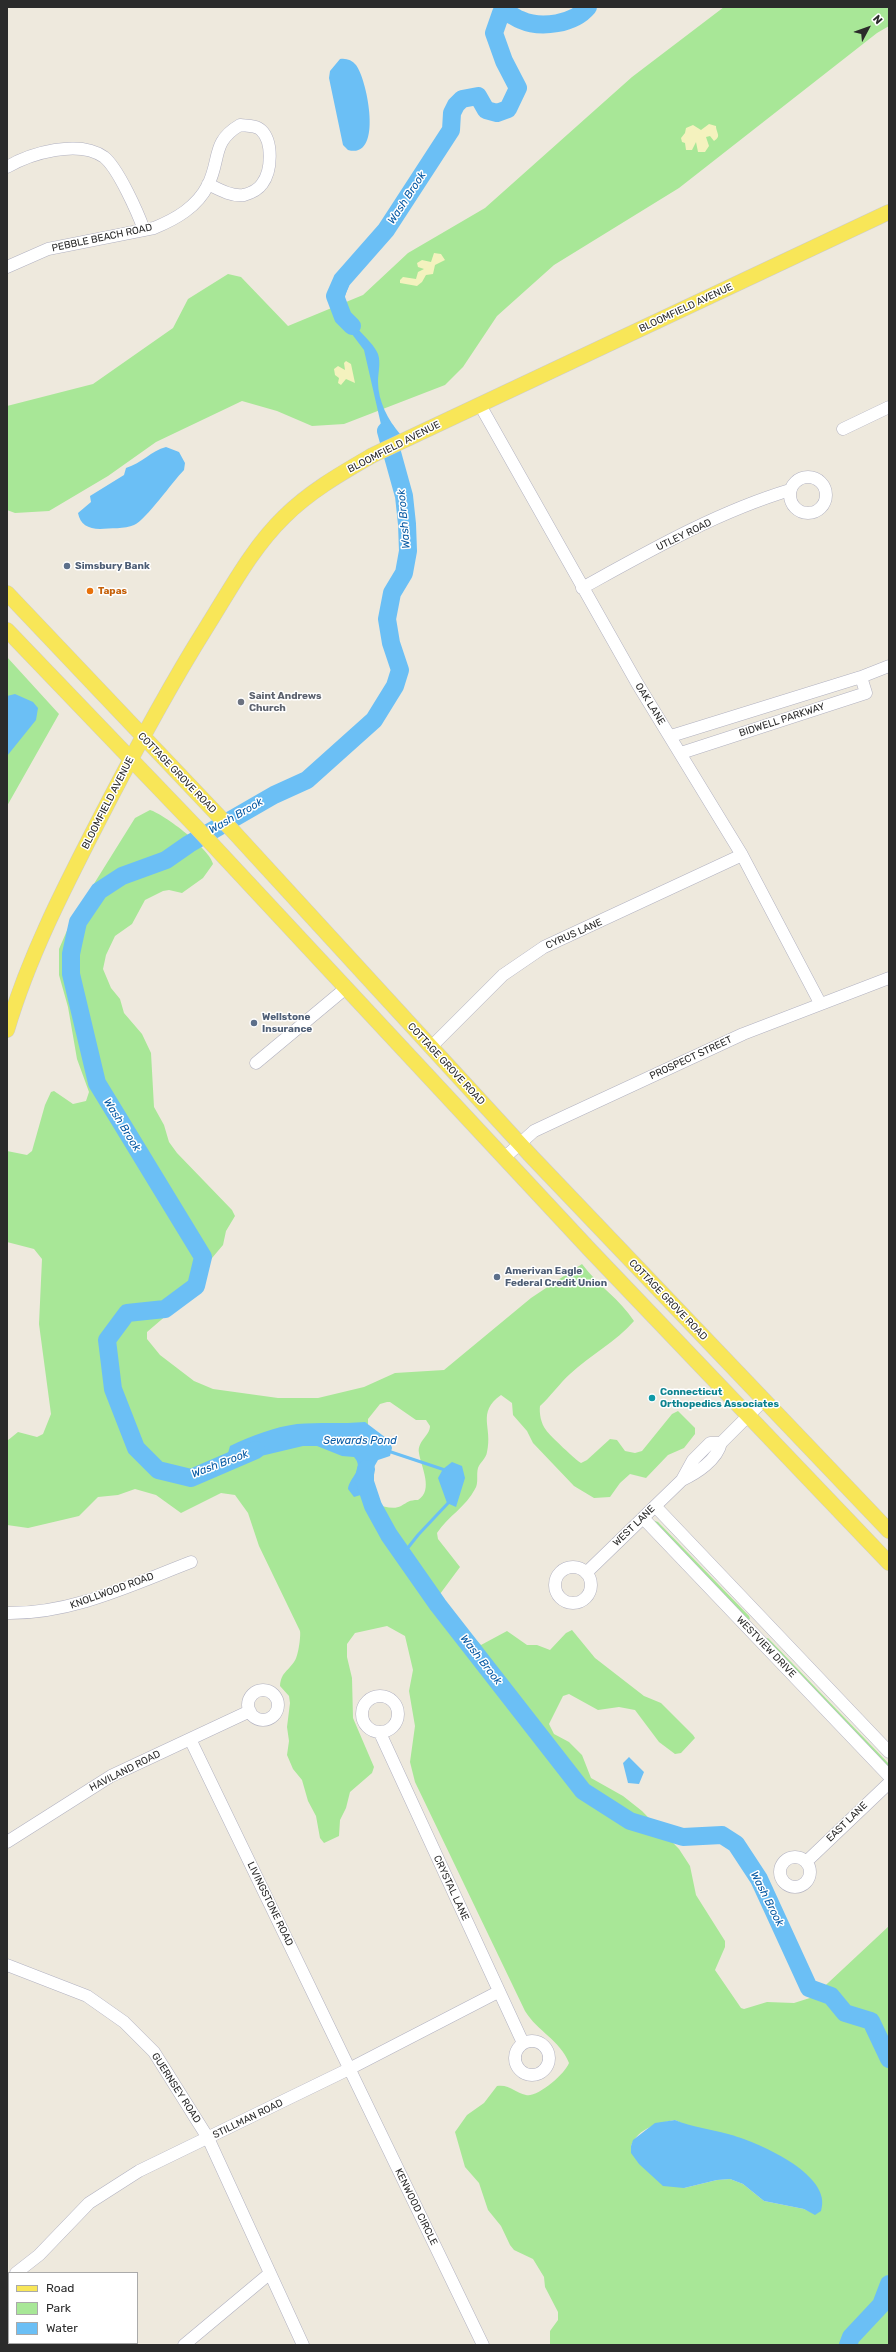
<!DOCTYPE html>
<html>
<head>
<meta charset="utf-8">
<style>
	body { margin:0 }
	#map { position:relative; width:896px; height:2352px; overflow:hidden; background:#eee9dd; font-family:Rubik,sans-serif }
	canvas { display:block }
	.frame { position:absolute; inset:0; border:8px solid #2b2b2b; pointer-events:none }
	.legend { position:absolute; left:8px; top:2272px; width:130px; height:72px; box-sizing:border-box; background:#fff; border:1px solid #aaa; margin:0; padding:5px 7px; list-style:none; font-size:12px; color:#2b2b2b }
	.legend li { display:flex; align-items:center; gap:8px; height:20px }
	.legend b { width:20px; border:1px solid #aaa }
	.north { position:absolute; left:848px; top:8px; width:40px; height:40px; -webkit-text-stroke:3px #fff; paint-order:stroke; rotate:49deg; font-size:11px; font-weight:700; line-height:16px; text-align:center; color:#2b2b2b }
	.north::after { content:''; display:block; margin:auto; width:14px; height:18px; background:#2b2b2b; clip-path:polygon(50% 0,100% 100%,50% 72%,0 100%) }
</style>
</head>
<body>
<div id="map">
<canvas width="896" height="2352"></canvas>
<div class="frame"></div>
<ul class="legend">
<li><b style="height:5px;background:#f8e658"></b>Road</li>
<li><b style="height:11px;background:#a8e797"></b>Park</li>
<li><b style="height:11px;background:#6bbff5"></b>Water</li>
</ul>
<div class="north">N</div>
</div>
<script>
const c = document.querySelector('canvas').getContext('2d');
c.lineJoin = 'round';
function paint(path, color) {
  c.fillStyle = color;
  c.fill(path, 'evenodd');
}
function strokePath(path, color, width, dash) {
  c.strokeStyle = color;
  c.lineWidth = width;
  c.lineCap = dash ? 'butt' : 'round';
  c.setLineDash(dash || []);
  c.stroke(path);
}
function drawText(font, color, halo, rows, align = 'center') {
  c.font = font + ' Rubik,sans-serif';
  c.lineWidth = 3;
  c.setLineDash([]);
  c.textBaseline = 'middle';
  c.strokeStyle = halo;
  c.fillStyle = color;
  for (const [text, x, y, turn = 0] of rows) {
    c.save();
    c.translate(x, y);
    c.rotate((+turn || 0) * Math.PI / 180);
    c.textAlign = isNaN(turn) ? turn : align;
    if (halo) c.strokeText(text, 0, 0);
    c.fillText(text, 0, 0);
    c.restore();
  }
}
const green = new Path2D(`
	M724 7H889V26L877 33 679 188 554 265 497 316 463 367 445 385 344 424 312 426 277 411 242 401 156 442 108 476 49 511 15 513 7 510V406L93 384 173 328 188 299 228 274 241 277 288 326 363 295 408 253 485 208 632 77Z
	M7 657 59 714 7 806Z
	M150 810C164 814 211 850 213 864L203 878 182 893 169 890 163 891 145 900 132 924 115 936 106 955 103 969 111 988 120 999 124 1013 142 1034 151 1053 154 1107 164 1125 169 1142 177 1153 232 1210 235 1216 226 1231 223 1245 196 1277 189 1296 147 1332V1339L160 1355 194 1381 213 1389 278 1398H318L364 1387 395 1373 444 1370 531 1298 582 1264C598 1286 620 1299 634 1321 616 1342 590 1355 570 1374 559 1384 551 1396 540 1406 539 1413 541 1424 546 1430 549 1435 577 1461 581 1463L587 1460 610 1439 617 1440 625 1451 635 1453 642 1451 672 1414 678 1411 695 1428V1434L684 1448 668 1455 646 1478 630 1474 620 1483 610 1497 594 1498 574 1486 533 1443 527 1431 513 1415 512 1403 501 1395C476 1413 493 1427 487 1452 486 1459 480 1462 478 1468 476 1475 479 1483 475 1489 466 1507 448 1516 437 1533L438 1539 460 1567 440 1594 459 1623 481 1645 507 1631 527 1645H537L550 1650 566 1633 572 1630 595 1658 644 1696 661 1703 693 1735 695 1738 681 1753 675 1754 659 1742 635 1710 619 1707 598 1710 569 1694 563 1696 549 1724 554 1734 569 1742 582 1755 591 1778 623 1796 642 1811 679 1849 690 1866 696 1895 725 1941V1947L715 1970 741 2008 744 2009 767 2002 794 2003 813 1997 889 1926V2345H550V2331L558 2320V2312L545 2287 544 2277 533 2259 514 2250 510 2245 501 2226 488 2210 479 2183 465 2167 455 2132 467 2115 484 2103 497 2086C510 2084 515 2093 526 2095 537 2098 565 2074 569 2063 560 2040 538 2032 525 2011L415 1782 410 1762 415 1726 409 1691 413 1670 405 1636 387 1626 355 1633 347 1644V1657L352 1678 353 1718 374 1767 372 1773 350 1792 346 1808 340 1820 339 1836 324 1843 320 1838 316 1816 308 1801 302 1780 293 1769 287 1755 289 1741 287 1727 290 1703 289 1696 280 1686C281 1673 287 1672 294 1662 298 1658 301 1637 300 1631L259 1546 248 1513 235 1495 221 1493 181 1513 156 1495 135 1489 118 1495 98 1497 79 1516 28 1528 7 1525V1441L18 1432 37 1437 43 1434 51 1414 39 1324 42 1259 34 1249 7 1242V1151L27 1155 32 1151 45 1105 51 1092 54 1091 73 1104 86 1101 89 1092 77 1059 68 1007 59 975V949L72 919 135 818ZM387 1402H390L416 1420H426L430 1426C430 1436 417 1441 419 1453 421 1467 434 1490 418 1500 409 1500 408 1502 401 1506 394 1510 383 1506 375 1505L368 1484V1419L380 1404ZM675 2120 688 2126 815 2214 804 2209 764 2201 743 2184 730 2179 717 2180 684 2188 631 2146C638 2128 658 2123 675 2120Z
	M655 1521 658 1522 749 1616 750 1619 747 1621 653 1523Z
	M768 1638 889 1764V1772L765 1639Z`);
const sand = new Path2D(`
	M709 124 716 126C716 133 722 136 714 141L710 136 706 137 709 146 705 152H698L696 142 692 150H686L685 143 682 142 681 138 685 133 686 128 693 125 701 130Z
	M434 253 441 254 445 260 435 265 433 274 426 275 422 282 417 286 400 283V280L403 277 416 279 418 272 424 269 418 267 417 263 422 260 431 262Z
	M346 361 351 364 355 383 346 379 341 385 338 383 339 378 335 375 334 369 338 366 345 370 344 363Z`);
const water = new Path2D(`
	M340 59C346 58 352 60 356 65 367 79 384 160 348 150L343 145 329 78 330 71Z
	M354 258 362 264C354 274 346 288 344 302 341 320 372 338 378 354 381 363 378 373 378 382 378 401 388 420 400 434L385 442 364 350 339 317 338 283Z
	M166 447 179 452 185 463 184 470C173 481 146 520 134 525 125 529 110 528 100 529 88 529 80 524 78 513L91 502 90 496 124 475 126 468C142 463 151 451 166 447Z
	M15 694 33 702 38 708 36 720 7 756V696Z
	M365 1422 390 1441 392 1448 390 1456 378 1460 374 1467V1491L354 1497 348 1489C349 1478 365 1469 354 1457L342 1456 317 1446H303L261 1456 241 1462 230 1457 228 1453 230 1446C251 1436 274 1427 297 1424 319 1422 342 1424 365 1422Z
	M452 1462 462 1466 465 1478 456 1507 447 1503 438 1478 443 1469Z
	M629 1757 644 1772 639 1784 628 1783 623 1763Z
	M675 2120C692 2127 710 2129 728 2134 755 2141 834 2174 821 2211L815 2215 804 2209 764 2201 743 2184 730 2179 717 2180 684 2188 663 2186 639 2164 631 2153V2146L633 2140 655 2123Z`);
const stream = new Path2D(`
	M388 1451 445 1470
	M403 1554 418 1535 450 1501`);
const river = new Path2D(`
	M352 326 343 317 335 296 342 280 386 230 451 130 452 113 456 105 462 99 478 96 486 110 497 113 508 109 518 88 504 61 494 33 501 13C511 12 513 17 521 20 541 29 574 24 588 7
	M256 1450 191 1478 158 1470 136 1448 113 1389 107 1340 127 1313 165 1309 196 1286 203 1257 97 1083 71 974V954L74 940 78 922 99 891 122 876 166 860 189 844 274 795 307 780 374 720 395 686 400 670 391 643 387 619 392 593 404 573 408 551 407 524 404 496 386 431
	M366 1469 364 1479 373 1506 389 1535 438 1605 583 1791 630 1821 683 1837 722 1835 736 1844 759 1879 809 1988 831 1996 845 2013 871 2021 889 2059
	M848 2345 851 2337 881 2305 889 2284`);
const minor = new Path2D(`
	M7 167C31 153 79 139 104 157 118 168 138 213 144 230
	M7 267 48 249 154 228C176 219 197 207 208 185 221 159 211 142 240 125 246 126 256 125 261 130 273 141 272 171 262 184 258 190 251 193 244 195 232 197 218 189 208 184
	M480 405 637 683 742 855 820 1003
	M843 429 889 407
	M790 495a18 18 0 1 1 36 0a18 18 0 1 1-36 0Z
	M582 588C649 551 717 512 790 490
	M861 677 889 666
	M671 736 861 677 866 693 681 753
	M430 1048 503 975 544 947 742 855
	M256 1063 346 988
	M504 1158 534 1131 566 1116 743 1034 889 978
	M682 1480C697 1473 717 1460 721 1443L764 1400
	M655 1506 889 1752
	M643 1518 889 1776
	M555 1585a18 18 0 1 1 36 0a18 18 0 1 1-36 0Z
	M586 1573 682 1480 693 1460 710 1443H721
	M7 1613C72 1614 131 1585 191 1562
	M248 1705a15 15 0 1 1 30 0a15 15 0 1 1-30 0Z
	M362 1714a18 18 0 1 1 36 0a18 18 0 1 1-36 0Z
	M380 1733 523 2043
	M190 1739 483 2345
	M7 1842 111 1776 250 1711
	M780 1872a15 15 0 1 1 30 0a15 15 0 1 1-30 0Z
	M806 1862 889 1783
	M7 1965 87 1996 124 2022 154 2052 208 2138 303 2345
	M515 2058a17 17 0 1 1 34 0a17 17 0 1 1-34 0Z
	M16 2273 39 2255 89 2203 139 2171 349 2069 498 1992
	M7 2280 9 2279
	M184 2345 269 2274`);
const major = new Path2D(`
	M7 593 232 830 532 1157 889 1531
	M7 630 197 828 591 1251 889 1563
	M7 1030C29 956 64 888 99 820 133 754 167 690 206 628 230 590 252 548 284 517 310 491 342 473 373 455L889 212`);
const markers = [
	[67,566,4,"#5c6f8a"],
	[90,591,4,"#e8710a"],
	[241,702,4,"#6b7280"],
	[254,1023,4,"#5c6f8a"],
	[497,1277,4,"#5c6f8a"],
	[652,1398,4,"#0f9aa8"]
];
const streetNames = [
	["PEBBLE BEACH ROAD",102,238,-12],
	["BLOOMFIELD AVENUE",686,308,-25],
	["BLOOMFIELD AVENUE",394,447,-27],
	["UTLEY ROAD",684,535,-26],
	["OAK LANE",650,704,58],
	["BIDWELL PARKWAY",782,720,-18],
	["COTTAGE GROVE ROAD",177,773,46],
	["BLOOMFIELD AVENUE",108,803,-63],
	["CYRUS LANE",574,934,-24],
	["PROSPECT STREET",691,1058,-25],
	["COTTAGE GROVE ROAD",446,1064,47],
	["COTTAGE GROVE ROAD",668,1300,46],
	["WEST LANE",634,1526,-44],
	["KNOLLWOOD ROAD",112,1591,-20],
	["WESTVIEW DRIVE",766,1647,46],
	["HAVILAND ROAD",125,1771,-27],
	["EAST LANE",847,1822,-44],
	["CRYSTAL LANE",451,1888,65],
	["LIVINGSTONE ROAD",270,1904,64],
	["GUERNSEY ROAD",176,2088,57],
	["STILLMAN ROAD",248,2119,-26],
	["KENWOOD CIRCLE",416,2207,64]
];
const serviceNames = [
	["Simsbury Bank",75,566],
	["Wellstone",262,1017],
	["Insurance",262,1029],
	["Amerivan Eagle",505,1271],
	["Federal Credit Union",505,1283]
];
const foodNames = [
	["Tapas",98,591]
];
const worshipNames = [
	["Saint Andrews",249,696],
	["Church",249,708]
];
const cultureNames = [
	["Connecticut",660,1392],
	["Orthopedics Associates",660,1404]
];
const waterNames = [
	["Wash Brook",407,198,-57],
	["Wash Brook",404,519,-95],
	["Wash Brook",236,816,-30],
	["Wash Brook",122,1125,58],
	["Sewards Pond",360,1441],
	["Wash Brook",220,1464,-21],
	["Wash Brook",481,1660,52],
	["Wash Brook",767,1899,63]
];
paint(green, '#a8e797');
paint(sand, '#f4f2be');
paint(water, '#6bbff5');
strokePath(stream, '#6bbff5', 3);
strokePath(river, '#6bbff5', 18);
strokePath(minor, '#b1b1c0', 13);
strokePath(major, '#ccc', 16);
strokePath(minor, '#fff', 12);
strokePath(major, '#f8e658', 15);
for (const [x, y, r, color] of markers) {
  const dot = new Path2D();
  dot.arc(x, y, r, 0, 2 * Math.PI);
  c.fillStyle = color;
  c.fill(dot);
  strokePath(dot, '#fff', 1.5);
}
drawText('10px', '#2b2b2b', '#fff', streetNames);
drawText('bold 10px', '#4e5e75', '#fff', serviceNames, 'left');
drawText('bold 10px', '#c56008', '#fff', foodNames, 'left');
drawText('bold 10px', '#5b616d', '#fff', worshipNames, 'left');
drawText('bold 10px', '#0d838f', '#fff', cultureNames, 'left');
drawText('italic 11px', '#075aa4', '#fff', waterNames);
</script>
</body>
</html>
